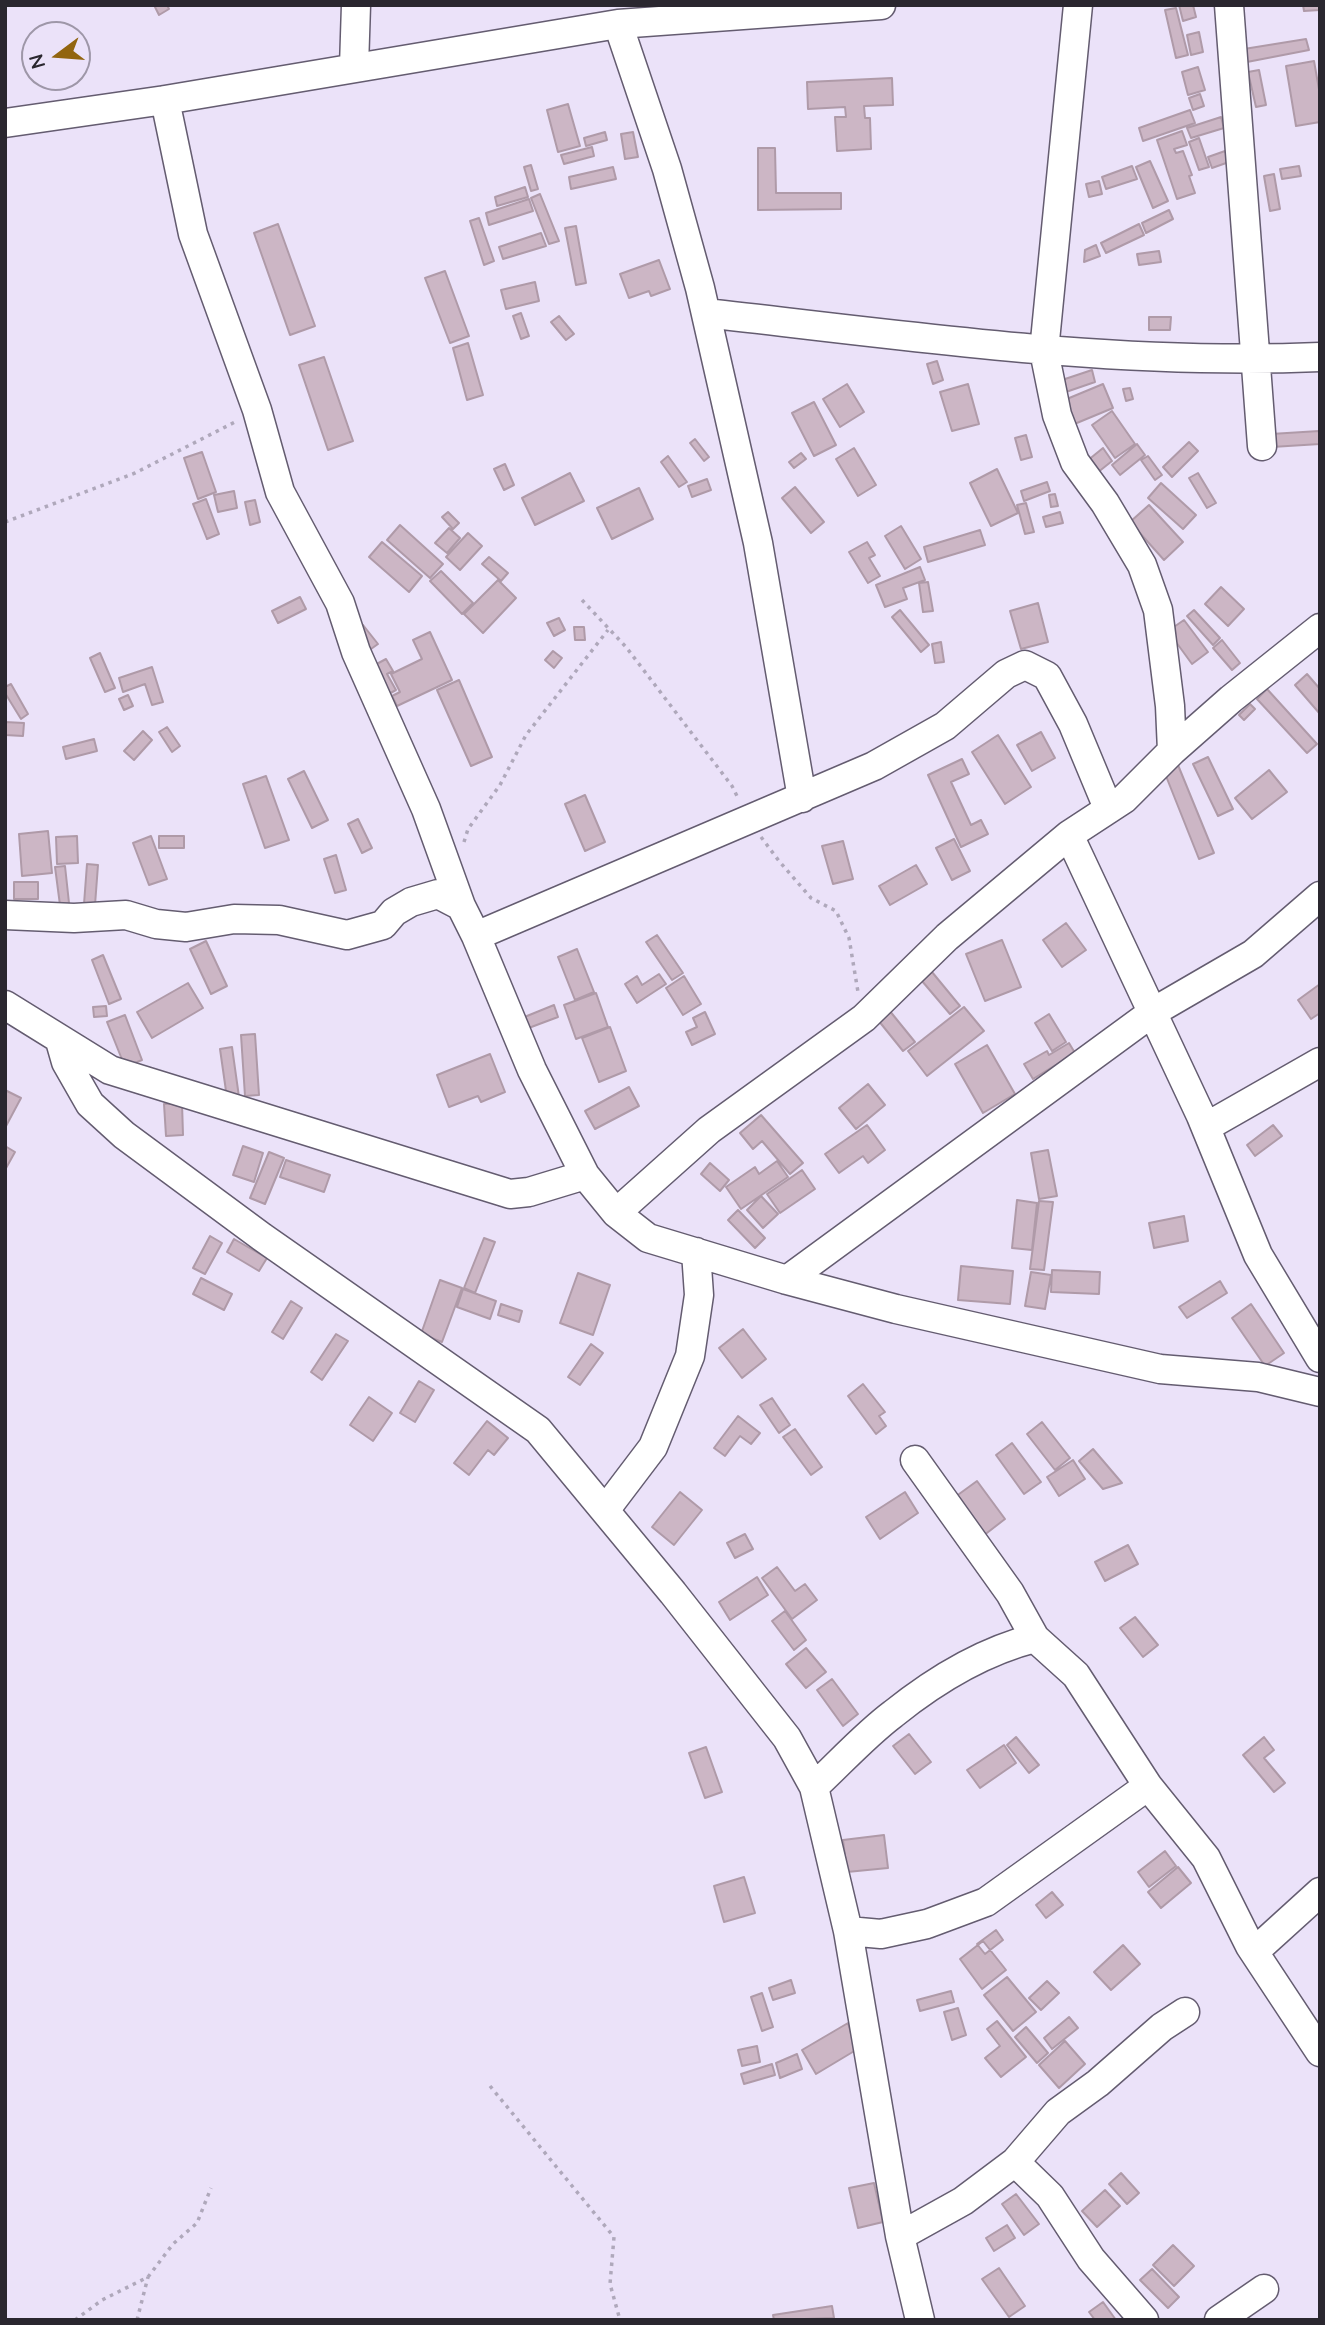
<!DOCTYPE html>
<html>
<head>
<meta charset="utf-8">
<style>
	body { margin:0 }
	#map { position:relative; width:1325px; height:2325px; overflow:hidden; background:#ebe2f9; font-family:"Nunito Sans",sans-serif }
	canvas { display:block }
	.frame { position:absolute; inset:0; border:7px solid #2a272f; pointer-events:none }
	.north { position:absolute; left:21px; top:21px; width:70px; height:70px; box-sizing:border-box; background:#ebe2f9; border:2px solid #9e97a8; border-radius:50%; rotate:254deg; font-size:19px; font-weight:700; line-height:28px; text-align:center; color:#2a272f }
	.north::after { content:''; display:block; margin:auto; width:24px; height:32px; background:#926510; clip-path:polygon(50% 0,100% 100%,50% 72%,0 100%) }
</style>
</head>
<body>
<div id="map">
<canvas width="1325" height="2325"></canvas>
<div class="frame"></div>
<div class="north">N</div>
</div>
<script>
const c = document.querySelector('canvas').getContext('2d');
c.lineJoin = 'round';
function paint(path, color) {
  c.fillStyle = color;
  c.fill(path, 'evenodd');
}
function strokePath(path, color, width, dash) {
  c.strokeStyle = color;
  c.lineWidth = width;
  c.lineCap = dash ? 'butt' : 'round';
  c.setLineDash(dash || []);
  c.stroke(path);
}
const building = new Path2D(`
	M154 5H167L169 9 159 15Z
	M1179 5H1193L1196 17 1183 21Z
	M1303 5H1320V10L1304 11Z
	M1176 8 1188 55 1176 58 1165 10Z
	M1199 32 1203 52 1191 55 1187 35Z
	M1306 39 1309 50 1247 62 1244 49Z
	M1314 61 1320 95V122L1296 126 1286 66Z
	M1198 67 1205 90 1188 95 1182 72Z
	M1259 70 1266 105 1256 107 1248 72Z
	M892 78 893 105 864 106 865 118H870L871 149 837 151 835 117H846L845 107 808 109 807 82Z
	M1200 94 1204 106 1193 110 1189 98Z
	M568 104 580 146 558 152 547 110Z
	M1190 110 1195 123 1143 141 1139 128Z
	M1221 117 1224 128 1191 138 1187 128Z
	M1182 131 1187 145 1174 149 1176 153 1183 151 1192 175 1189 176 1195 193 1177 199 1157 140Z
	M605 132 607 140 586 146 584 138Z
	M633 132 638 157 625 159 621 134Z
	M1199 138 1209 167 1199 170 1189 142Z
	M592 147 594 156 564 164 561 155Z
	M758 148H775L776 193H841V209L758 210Z
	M1225 151 1229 162 1212 168 1208 157Z
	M1150 161 1168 201 1153 208 1136 167Z
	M531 165 538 189 531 191 524 167Z
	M1132 166 1137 179 1106 189 1102 177Z
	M1299 166 1301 176 1282 179 1280 169Z
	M613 167 616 179 571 189 569 177Z
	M1274 174 1280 209 1270 211 1264 176Z
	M1099 181 1102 194 1089 197 1086 184Z
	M525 187 528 197 497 206 495 197Z
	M540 194 559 241 549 244 531 198Z
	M529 199 533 211 489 225 486 213Z
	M1169 210 1173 219 1146 233 1142 223Z
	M479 218 494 261 484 265 470 221Z
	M278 224 315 326 290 335 254 233Z
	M1139 224 1144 235 1106 253 1101 243Z
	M576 226 586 283 576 285 565 228Z
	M541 233 546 246 503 259 499 247Z
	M1096 245 1100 256 1084 262 1085 250Z
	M1159 251 1161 262 1139 265 1137 254Z
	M659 260 670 289 651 296 649 291 629 298 620 274Z
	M445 271 469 336 450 343 425 278Z
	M535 282 539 301 506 309 501 290Z
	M521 313 529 336 521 339 513 316Z
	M559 316 574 334 566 340 551 322Z
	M1149 317H1171L1170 330H1149Z
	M468 343 483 395 467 400 453 348Z
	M324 357 353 441 328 450 299 365Z
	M937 361 943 380 933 384 927 364Z
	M1092 370 1095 382 1063 393 1059 381Z
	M847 384 864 412 840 427 823 399Z
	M968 384 979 424 952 431 940 392Z
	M1103 384 1113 408 1072 425 1062 401Z
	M1130 388 1133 399 1126 401 1123 389Z
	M814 402 836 445 814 456 792 413Z
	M1112 411 1135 444 1115 458 1092 425Z
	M1319 431 1320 444 1272 447 1271 434Z
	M1026 435 1032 457 1021 460 1015 438Z
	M695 439 709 457 704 461 690 443Z
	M1189 442 1198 451 1172 477 1163 467Z
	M1137 444 1145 455 1120 475 1112 465Z
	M854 448 876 485 858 496 836 459Z
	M1103 448 1112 461 1097 473 1087 461Z
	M202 452 216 492 198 499 184 458Z
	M801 453 806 459 794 468 789 462Z
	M668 456 687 482 679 487 661 462Z
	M1148 456 1162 475 1155 480 1141 460Z
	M505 464 514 485 504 490 494 469Z
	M997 469 1018 513 991 526 970 483Z
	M570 473 584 501 535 525 522 498Z
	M1198 473 1216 503 1207 508 1189 478Z
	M707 479 711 490 692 497 688 486Z
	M1047 482 1050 491 1024 501 1021 491Z
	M1161 483 1196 515 1183 529 1148 498Z
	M795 487 824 522 811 533 782 498Z
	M639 488 653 519 612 539 597 508Z
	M234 491 237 508 218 512 214 495Z
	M1055 494 1058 506 1051 507 1049 495Z
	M206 499 219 534 207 539 193 504Z
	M255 500 260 522 250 525 245 502Z
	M1026 503 1034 532 1025 534 1017 505Z
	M1149 505 1183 542 1164 560 1130 522Z
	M448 512 459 523 453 529 442 517Z
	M1060 512 1063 523 1046 527 1043 517Z
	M400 525 443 564 430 578 387 540Z
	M901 526 921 559 905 569 885 536Z
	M449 528 460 538 447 553 435 543Z
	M980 530 985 545 928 562 924 547Z
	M468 533 482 546 460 570 446 557Z
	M382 542 422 576 409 592 369 557Z
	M867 542 875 555 869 558 880 576 868 583 849 552Z
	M489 557 508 573 501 581 482 564Z
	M920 567 925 580 903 588 907 599 885 607 876 585Z
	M441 571 473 603 462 614 430 581Z
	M498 580 516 598 483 633 464 614Z
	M928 582 933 611 923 612 919 583Z
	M1221 587 1244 609 1228 626 1205 604Z
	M300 597 306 609 278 623 272 611Z
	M1038 603 1048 642 1021 649 1010 611Z
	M900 610 929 645 921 652 892 617Z
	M1194 610 1220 638 1213 645 1187 616Z
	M559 618 565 630 554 636 547 623Z
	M1184 620 1208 652 1192 664 1168 631Z
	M363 625 378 644 371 649 357 630Z
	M574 627H584L585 640H575Z
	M430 632 452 680 397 706 392 696 400 692 391 674 422 659 413 640Z
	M1222 640 1240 663 1232 670 1213 648Z
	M941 642 944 662 935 663 932 644Z
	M553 651 562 658 554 668 545 660Z
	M100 653 115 688 105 692 90 658Z
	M386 659 393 671 387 674 396 690 385 696 371 667Z
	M152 667 163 702 152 705 145 684 123 692 119 678Z
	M1307 674 1320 689V714L1295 685Z
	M459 680 492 757 471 766 437 690Z
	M11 684 28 714 21 719 5 693V687Z
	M1267 689 1317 744 1307 753 1257 699Z
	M128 695 133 706 124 710 119 699Z
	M1250 704 1255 709 1244 720 1239 715Z
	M5 722 24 723 23 736 5 735Z
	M167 727 180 746 172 752 159 732Z
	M143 731 152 740 134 760 124 751Z
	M1041 732 1055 758 1032 771 1017 745Z
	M998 735 1031 787 1005 804 972 752Z
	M94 739 97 751 66 759 63 747Z
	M1208 757 1233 809 1218 816 1193 764Z
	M962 759 969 774 951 782 971 825 981 820 988 834 961 847 928 775Z
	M1178 765 1214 853 1199 859 1164 771Z
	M1269 770 1287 792 1252 819 1235 798Z
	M304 771 328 820 312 828 288 779Z
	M266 776 289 840 265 848 243 784Z
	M585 795 605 842 585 851 565 804Z
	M358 819 372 848 362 853 348 824Z
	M48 831 52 873 22 876 19 834Z
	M77 836 78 863 57 864 56 837Z
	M151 836 167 879 149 885 133 843Z
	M159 836H184V848H159Z
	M954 839 970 871 952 880 936 848Z
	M843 841 853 879 833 884 822 846Z
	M336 855 346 890 335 893 324 859Z
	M87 864 98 865 95 905 84 904Z
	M916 865 927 884 890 905 879 886Z
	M65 866 69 903 60 905 55 867Z
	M14 882H38V899H14Z
	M1066 923 1086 950 1062 967 1043 940Z
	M657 935 683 973 672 980 646 942Z
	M1002 940 1021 987 985 1001 966 954Z
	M206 941 227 986 211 994 190 949Z
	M577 949 594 992 575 1000 558 957Z
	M103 955 121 999 109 1004 92 960Z
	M932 972 960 1006 950 1014 922 981Z
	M659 974 666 984 637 1003 625 984 637 976 642 985Z
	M684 976 701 1004 683 1015 666 988Z
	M188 983 203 1008 152 1038 137 1012Z
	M1320 984V1013L1311 1019 1298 1000Z
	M596 993 608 1027 576 1039 564 1005Z
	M554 1005 558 1017 526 1029 522 1018Z
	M106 1006 107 1016 94 1017 93 1007Z
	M964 1007 984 1031 927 1076 908 1051Z
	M889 1010 915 1042 903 1051 878 1020Z
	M705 1012 715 1034 692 1045 686 1032 697 1027 693 1018Z
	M1049 1014 1066 1042 1052 1051 1035 1023Z
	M125 1015 142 1060 125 1067 107 1022Z
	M610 1027 626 1071 599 1082 582 1038Z
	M255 1034 259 1095 245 1096 241 1035Z
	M1069 1043 1075 1053 1033 1079 1024 1064 1047 1051 1049 1055Z
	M987 1045 1015 1094 983 1113 955 1064Z
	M232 1047 239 1097 227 1098 220 1049Z
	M490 1054 505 1092 481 1102 478 1096 449 1107 437 1075Z
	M868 1084 885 1105 856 1129 839 1108Z
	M629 1087 639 1106 595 1129 585 1111Z
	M5 1090 21 1098 5 1128Z
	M182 1103 183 1135 166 1136 164 1104Z
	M761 1115 803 1163 790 1174 762 1141 753 1149 740 1133Z
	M867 1125 885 1150 868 1163 863 1156 839 1173 825 1154Z
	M1273 1125 1282 1136 1255 1156 1247 1145Z
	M5 1146 15 1152 5 1170Z
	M243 1146 263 1153 254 1182 233 1175Z
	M1048 1150 1057 1196 1039 1199 1031 1153Z
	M269 1152 284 1158 265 1204 250 1198Z
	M286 1160 330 1175 324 1192 280 1177Z
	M777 1161 788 1177 741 1209 726 1187 755 1167 759 1174Z
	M710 1163 729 1180 720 1191 701 1174Z
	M802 1170 815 1189 780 1213 767 1194Z
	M761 1196 778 1214 763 1228 747 1210Z
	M1017 1200 1037 1203 1032 1250 1012 1248Z
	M1039 1201 1053 1202 1044 1270 1030 1269Z
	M738 1210 765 1238 755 1248 728 1220Z
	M1184 1216 1188 1241 1154 1248 1149 1223Z
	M210 1236 222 1243 205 1274 193 1268Z
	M484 1238 495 1242 475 1293 464 1288Z
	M234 1239 267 1258 259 1271 227 1252Z
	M961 1266 1013 1271 1010 1304 958 1300Z
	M1052 1270 1100 1272 1099 1294 1051 1292Z
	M1031 1272 1051 1275 1045 1309 1025 1306Z
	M578 1273 610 1285 593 1335 560 1323Z
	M201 1278 232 1294 224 1310 193 1294Z
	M440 1280 462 1288 442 1342 421 1334Z
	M1220 1281 1227 1293 1187 1318 1179 1307Z
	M463 1289 496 1301 490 1319 457 1307Z
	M291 1301 302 1308 283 1339 272 1332Z
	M501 1304 522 1311 519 1322 498 1315Z
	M1251 1304 1284 1353 1265 1366 1232 1318Z
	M743 1329 766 1359 742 1378 719 1348Z
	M336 1334 348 1341 322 1380 311 1372Z
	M591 1344 603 1353 580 1385 568 1377Z
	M419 1381 434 1390 415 1422 400 1413Z
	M863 1384 885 1412 879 1416 886 1426 876 1434 848 1396Z
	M369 1397 392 1413 373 1441 350 1425Z
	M772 1398 790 1425 779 1433 760 1405Z
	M738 1416 760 1433 751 1444 740 1436 725 1456 714 1448Z
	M487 1421 508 1438 494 1455 488 1450 469 1475 454 1463Z
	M1042 1422 1070 1458 1055 1470 1027 1434Z
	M795 1429 822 1467 811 1475 783 1437Z
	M1012 1443 1041 1482 1024 1494 996 1455Z
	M1093 1449 1122 1483 1103 1489 1079 1461Z
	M1073 1460 1085 1479 1059 1496 1047 1477Z
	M977 1481 1005 1519 983 1536 955 1497Z
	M680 1492 702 1510 674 1545 652 1527Z
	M905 1492 918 1513 880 1539 866 1517Z
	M745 1534 753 1549 735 1558 727 1543Z
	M1128 1545 1138 1564 1105 1581 1095 1562Z
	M777 1567 795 1591 805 1584 817 1600 792 1619 762 1578Z
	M757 1577 768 1595 730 1620 719 1602Z
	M785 1611 806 1640 794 1650 772 1621Z
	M1135 1617 1158 1645 1143 1657 1120 1628Z
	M806 1648 826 1672 806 1688 786 1664Z
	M832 1679 858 1714 843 1726 817 1690Z
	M909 1734 931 1762 915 1774 893 1746Z
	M1016 1737 1039 1765 1029 1773 1007 1745Z
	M1264 1737 1274 1750 1264 1758 1285 1783 1274 1792 1243 1755Z
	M1004 1745 1016 1763 980 1788 967 1770Z
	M706 1747 722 1792 705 1798 689 1753Z
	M884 1835 888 1868 847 1872 843 1840Z
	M1165 1851 1176 1866 1149 1887 1138 1872Z
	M1178 1867 1191 1883 1161 1908 1148 1892Z
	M744 1877 755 1913 724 1922 714 1886Z
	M1052 1892 1063 1905 1046 1918 1036 1905Z
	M996 1930 1003 1940 985 1954 977 1944Z
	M983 1941 1006 1970 982 1989 960 1959Z
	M1123 1945 1140 1964 1111 1990 1094 1972Z
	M1007 1977 1036 2012 1013 2031 984 1995Z
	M791 1980 795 1993 773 2000 769 1988Z
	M1047 1981 1059 1993 1041 2010 1029 1998Z
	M951 1991 954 2002 920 2011 917 2000Z
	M762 1993 773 2027 762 2031 751 1997Z
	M958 2008 966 2035 952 2040 944 2012Z
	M1069 2017 1078 2028 1052 2049 1044 2038Z
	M997 2021 1026 2057 1001 2077 985 2058 1000 2046 987 2029Z
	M848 2023 856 2050 816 2074 802 2050Z
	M1026 2027 1048 2053 1037 2063 1015 2037Z
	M1065 2041 1085 2064 1059 2088 1039 2065Z
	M757 2046 760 2062 742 2066 738 2050Z
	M797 2054 802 2069 780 2078 776 2063Z
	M772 2064 775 2075 744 2084 741 2074Z
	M1121 2173 1139 2193 1127 2204 1109 2184Z
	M874 2183 883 2222 858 2228 849 2188Z
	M1105 2190 1120 2206 1097 2227 1082 2211Z
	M1016 2194 1039 2224 1024 2235 1002 2204Z
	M1007 2225 1015 2238 994 2251 986 2238Z
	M1173 2245 1194 2266 1174 2286 1153 2265Z
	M999 2268 1025 2306 1009 2317 982 2279Z
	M1152 2269 1179 2297 1168 2308 1140 2280Z
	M1103 2302 1116 2320H1095L1089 2312Z
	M832 2306 834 2318 774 2320 773 2315Z`);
const path = new Path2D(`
	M5 522 135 473 237 421
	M582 600 626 647 732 786 739 800
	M761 837 779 861 811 898 836 911 849 938 858 992
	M464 842 468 829 500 785 526 735 608 630
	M490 2086 614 2237 610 2284 620 2320
	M75 2320 102 2300 148 2277 173 2244 197 2223 211 2188
	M137 2320 148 2277`);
const minor = new Path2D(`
	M1078 5 1044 351 1057 415 1075 462 1105 503 1142 565 1158 610 1170 706 1172 751
	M1229 5 1262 446
	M618 24 667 169 700 288 758 543 802 798
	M354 67 356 5
	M165 100 193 234 257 410 280 492 340 603 356 652 426 809 461 906 476 936 532 1070 585 1175
	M5 123 165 100 618 24 881 5
	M706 313C910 336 1114 366 1320 357
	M1069 835 1201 1116 1258 1255 1320 1358
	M5 915 74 918 126 915 156 924 186 927 234 919 279 920 347 935 383 925 394 912 411 902 438 894 461 906
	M476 936 874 766 945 726 1006 674 1025 665 1047 676 1073 724 1108 808
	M5 1005 110 1070 510 1194 529 1192 585 1175 616 1213 648 1238 787 1280 896 1309 1160 1369 1258 1377 1320 1392
	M60 1041 66 1062 90 1104 124 1135 262 1237 538 1430 673 1593 787 1738 814 1787 848 1931 900 2236 920 2320
	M1206 1127 1320 1062
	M616 1213 709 1130 864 1018 947 937 1069 835 1124 799 1172 751 1231 699 1320 628
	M787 1280 1153 1012 1253 954 1320 896
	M915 1460 1010 1593 1035 1638
	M606 1509 653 1447 690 1356 699 1295 696 1252
	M814 1787C840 1763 865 1735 893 1714 934 1681 984 1651 1035 1638L1076 1675 1148 1786 1206 1858 1250 1946 1320 2052
	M848 1931 881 1934 927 1924 986 1902 1148 1786
	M1254 1952 1320 1892
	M1015 2162 1050 2196 1091 2259 1144 2320
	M900 2236 963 2201 1015 2162 1058 2112 1098 2083 1162 2027 1185 2012
	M1219 2320 1264 2289`);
paint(building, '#ccb6c5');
strokePath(building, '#af9aa8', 2);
strokePath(minor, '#645c70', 31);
strokePath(path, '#afa8bb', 3.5, [3.5, 5]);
strokePath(minor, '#fff', 28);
</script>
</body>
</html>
